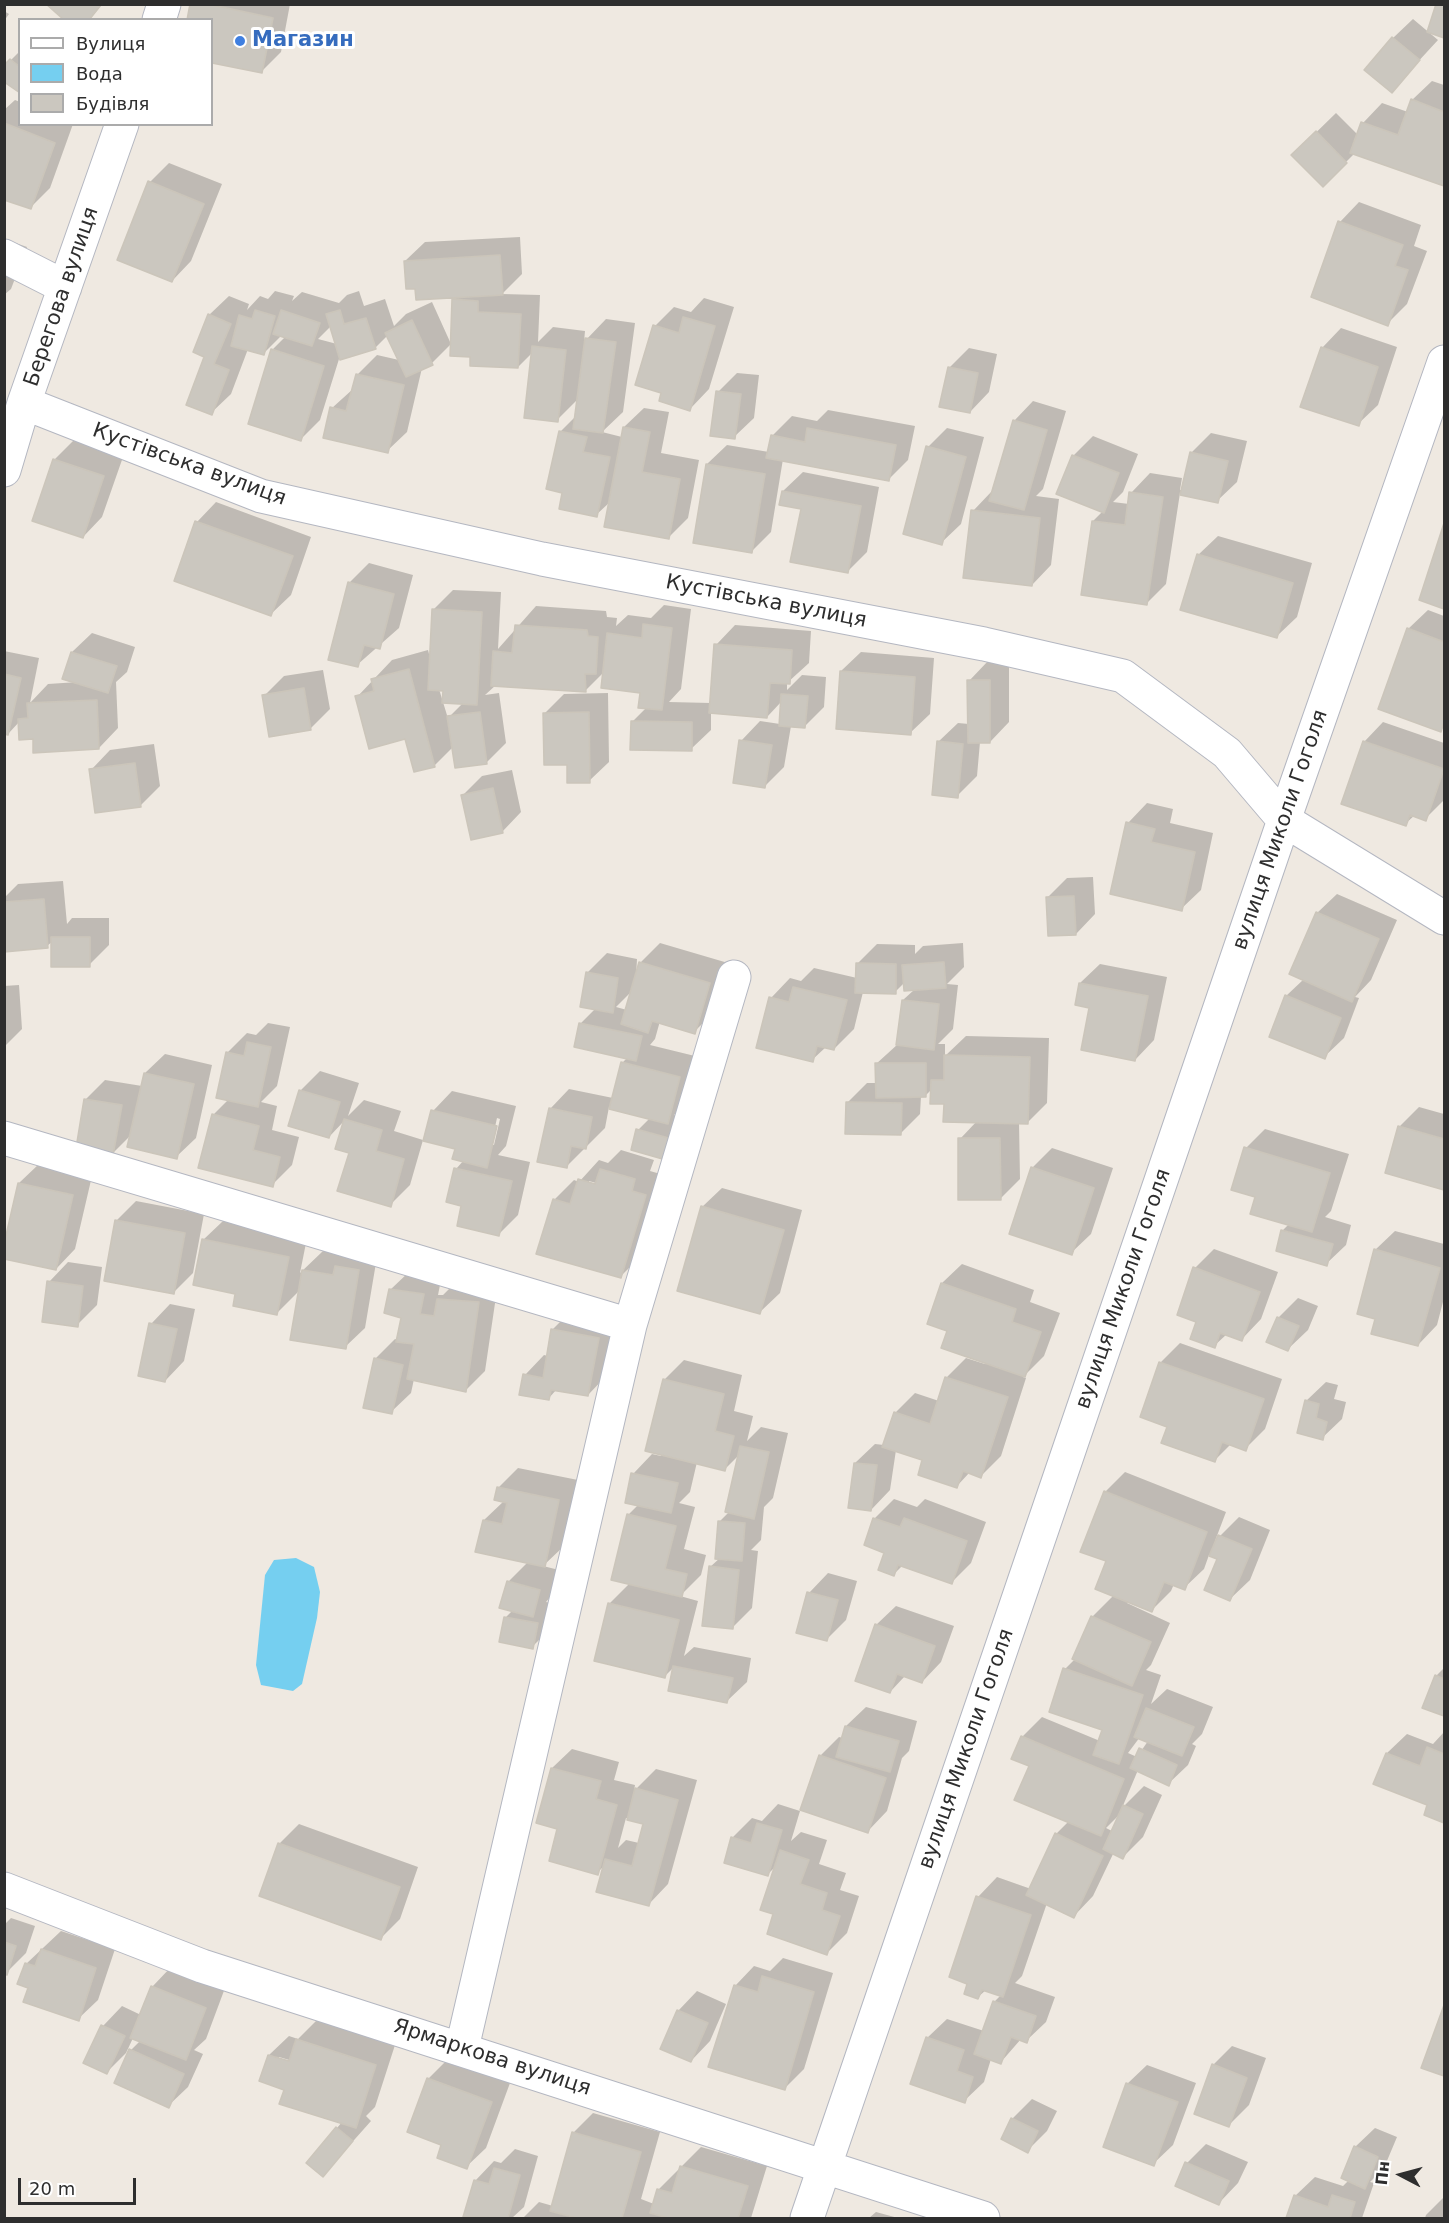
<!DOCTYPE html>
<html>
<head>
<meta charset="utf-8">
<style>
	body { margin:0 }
	#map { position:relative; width:1449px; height:2223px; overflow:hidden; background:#efe9e1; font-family:"DejaVu Sans",sans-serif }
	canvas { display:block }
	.frame { position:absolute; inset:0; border:6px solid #2e2e2e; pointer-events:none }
	.legend { position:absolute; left:18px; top:18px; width:195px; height:108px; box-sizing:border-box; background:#fff; border:2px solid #ababab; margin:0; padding:8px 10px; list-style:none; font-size:18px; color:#2e2e2e }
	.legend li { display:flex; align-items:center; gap:12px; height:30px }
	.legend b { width:30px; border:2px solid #ababab }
	.north { position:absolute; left:1371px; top:2145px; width:60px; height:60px; -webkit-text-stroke:4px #fff; paint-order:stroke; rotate:276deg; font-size:16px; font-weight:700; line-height:24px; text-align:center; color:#2e2e2e }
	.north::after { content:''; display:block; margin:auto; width:21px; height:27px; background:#2e2e2e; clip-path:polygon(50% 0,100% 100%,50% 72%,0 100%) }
	.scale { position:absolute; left:18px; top:2178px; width:118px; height:27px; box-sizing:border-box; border:3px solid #2e2e2e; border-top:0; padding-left:8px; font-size:18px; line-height:21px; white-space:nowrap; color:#2e2e2e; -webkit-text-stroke:4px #fff; paint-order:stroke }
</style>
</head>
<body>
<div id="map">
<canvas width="1449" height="2223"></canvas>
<div class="frame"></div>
<ul class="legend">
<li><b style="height:8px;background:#fff"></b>Вулиця</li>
<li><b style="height:16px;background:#75cff0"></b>Вода</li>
<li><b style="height:16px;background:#cbc7bf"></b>Будівля</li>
</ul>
<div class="north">Пн</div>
<div class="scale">20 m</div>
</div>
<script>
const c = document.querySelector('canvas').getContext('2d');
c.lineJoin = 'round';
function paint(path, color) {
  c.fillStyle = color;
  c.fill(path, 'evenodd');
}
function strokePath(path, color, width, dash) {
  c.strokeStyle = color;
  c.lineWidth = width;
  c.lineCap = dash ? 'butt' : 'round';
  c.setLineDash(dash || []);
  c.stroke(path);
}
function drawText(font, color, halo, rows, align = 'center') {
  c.font = font + ' "DejaVu Sans",sans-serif';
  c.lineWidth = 6;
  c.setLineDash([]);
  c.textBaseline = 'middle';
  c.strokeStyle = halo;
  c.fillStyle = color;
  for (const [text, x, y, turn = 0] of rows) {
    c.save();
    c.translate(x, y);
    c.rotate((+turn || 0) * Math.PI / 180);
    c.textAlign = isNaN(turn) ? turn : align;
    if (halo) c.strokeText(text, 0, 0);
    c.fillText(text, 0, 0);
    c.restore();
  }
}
const water = new Path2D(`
	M296 1558 314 1567 320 1592 317 1618 302 1684 293 1691 261 1685 256 1665 265 1575 274 1560Z`);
const shadow = new Path2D(`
	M191 4H290L281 52 261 72 212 62V20Z
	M4 11 9 14 4 21Z
	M1413 19 1438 40 1391 91 1393 38Z
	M20 51V92L4 67Z
	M1432 81 1444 85V185L1355 153 1323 185 1293 155 1336 113 1358 135 1363 123 1382 103 1408 112 1412 100Z
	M15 100 20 102V124H73L50 188 31 207 4 198V110Z
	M169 163 222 184 191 261 172 281 150 182Z
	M1359 202 1421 225 1414 246 1427 251 1407 304 1387 324 1340 222Z
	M520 237 522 274 502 294 540 295 538 342 553 327 585 331 584 342 606 319 635 323 623 412 602 432 622 437 624 427 644 408 669 412 661 453 699 460 688 518 669 537 610 502 596 515 563 492 560 432 576 416 578 399 557 420 533 352 518 367 472 355 454 300 457 296 416 287 405 261 425 242Z
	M4 239 27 247 11 289 4 295Z
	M275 291 294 296 292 301 302 292 339 303 347 295 359 291 364 306 385 299 394 326 406 314 432 302 451 344 432 363 422 368 407 432 387 451 332 408 353 389 357 375 377 355 399 360 388 335 375 348 339 359 320 420 301 439 272 350 286 336 282 335 263 354 248 349 231 394 211 413 206 356 209 315 229 296 249 304 247 310 260 296 268 299ZM331 326 337 344 318 339Z
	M704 298 734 307 709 389 690 409 663 392 655 326 674 307 691 312Z
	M1341 328 1397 347 1378 405 1358 424 1322 348Z
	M969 348 997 354 989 392 970 412 949 368Z
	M737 373 759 375 754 418 734 437 718 392Z
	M1033 401 1066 411 1043 489 1036 496 1059 499 1051 565 1032 585 973 511 992 491 1014 421Z
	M828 410 915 426 908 460 888 480 783 459 771 532 752 551 707 464 727 445 769 452 772 436 792 416 817 421Z
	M947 428 984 437 961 524 941 543 928 447Z
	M1211 433 1247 441 1237 482 1217 501 1180 493 1166 584 1146 604 1093 521 1103 511 1073 456 1093 436 1138 454 1123 492 1113 502 1129 504 1131 493 1150 473 1182 478 1180 490H1182L1191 453Z
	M74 440 123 457 102 517 83 537 54 460Z
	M803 472 879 487 867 552 847 572 802 507 783 491Z
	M216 502 311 537 291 595 271 614 197 522Z
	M1444 528V607L1421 599Z
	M1218 536 1312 563 1297 617 1277 636 1198 555Z
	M369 563 413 575 399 628 357 665 349 583Z
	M453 590 501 592 498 649 536 606 606 611 607 617 617 618 616 626 628 615 651 618 664 605 691 609 681 689 669 702 711 703 716 645 735 625 811 631 809 663 787 683V690L802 675 826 677 824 707 804 727 791 726 784 767 765 786 741 741 760 721 780 724 782 701 767 717 711 712V730L691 749 632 722 647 707 642 692 604 672 585 691 496 685 485 695 499 693 506 743 486 763 453 747 434 766 406 738 357 697 392 660 428 650 430 658 434 609ZM439 689 444 690 463 703 449 717 450 725Z
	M1428 610 1444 616V726L1441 730 1408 629Z
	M92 633 135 647 127 672 116 682 118 728 99 748 34 738 20 721 8 734 4 733V651L39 658 30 703 48 684 78 682 72 652Z
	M861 652 934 658 930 714 910 733 841 671Z
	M988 661H1009V722L990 742H980L977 776 957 796 938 742 958 723 969 724V681Z
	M323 670 330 709 310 729 264 696 284 676Z
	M608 693 609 762 589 781 569 763 545 713 564 694Z
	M1383 722 1444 743V800L1425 819 1415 815 1405 824 1364 742Z
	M154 744 160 786 140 806 91 770 110 750Z
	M512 770 521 812 502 832 463 795 482 776Z
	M1147 803 1173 809 1170 823 1213 833 1201 890 1181 909 1128 823Z
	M1093 877 1095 914 1076 934 1047 898 1067 878Z
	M63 881 67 924 72 918H109V945L89 965 53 941 47 946 4 950V898L18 884Z
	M1337 894 1397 920 1371 980 1355 997 1359 998 1344 1038 1324 1057 1286 996 1304 979 1317 913Z
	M660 943 728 963 714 1012 694 1032 660 1021 655 1039 650 1045 699 1057 687 1103 674 1115 691 1120 666 1158 638 1130 650 1118 609 1107 605 1128 566 1167 550 1109 569 1089 613 1098 622 1063 628 1057 581 1023 596 1008 587 973 607 953 637 959 636 977 641 962ZM632 991 627 1010 616 1007Z
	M963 943 964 967 947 984 958 985 953 1029 938 1044H945V1056L966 1036 1049 1038 1047 1103 1027 1123 1019 1122 1020 1179 1000 1199 960 1139 977 1121 945 1103 932 1089 925 1096H921L920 1114 900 1134 847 1103 867 1083H877L876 1064 898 1044 903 1000 915 989 904 983 895 992H863L854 1029 834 1049 826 1047 812 1060 771 998 790 978 801 981 814 968 857 978V964L877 944 915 945V954L923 946Z
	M1100 964 1167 977 1154 1040 1135 1060 1091 1007 1080 983Z
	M19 985 22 1029 4 1047V986Z
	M268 1023 290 1027 277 1086 261 1102 277 1106 272 1130 299 1137 292 1165 272 1185 213 1115 229 1099 228 1052 247 1033 256 1035Z
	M165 1054 212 1065 196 1138 176 1157 131 1135 113 1153 86 1099 105 1080 142 1086 145 1073Z
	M320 1071 359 1083 348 1116 364 1100 401 1111 394 1131 423 1140 410 1185 390 1205 350 1152 345 1120 329 1137 300 1091Z
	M452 1091 516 1106 506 1146 498 1155 530 1162 518 1215 499 1234 463 1205 456 1169 464 1160 433 1111ZM497 1118 500 1119 494 1145H491Z
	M1419 1107 1444 1114V1189L1386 1172 1400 1126Z
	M1265 1129 1349 1154 1331 1211 1325 1217 1351 1225 1346 1245 1326 1264 1278 1250 1283 1230 1289 1224 1257 1196 1246 1148Z
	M1052 1148 1113 1168 1091 1234 1071 1253 1011 1233 1033 1167Z
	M621 1150 654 1160 650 1171 664 1175 640 1257 620 1277 554 1200 574 1180 579 1182 599 1160 608 1163ZM589 1181 603 1185 589 1184Z
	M39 1164 92 1176 75 1249 56 1269 19 1183Z
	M722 1188 802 1210 780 1293 760 1312 702 1207Z
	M136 1201 204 1214 193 1273 174 1292 116 1221Z
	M223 1221 307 1238 300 1273 323 1251 348 1255 378 1251 365 1328 345 1347 300 1290 277 1313 236 1293 203 1240Z
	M1395 1231 1444 1244V1298L1437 1325 1418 1345 1377 1318 1375 1250Z
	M1214 1249 1278 1272 1261 1319 1242 1339 1227 1334 1214 1346 1198 1321 1195 1268Z
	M68 1262 102 1267 97 1305 77 1325 49 1282Z
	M962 1264 1034 1290 1030 1302 1060 1313 1044 1356 1023 1377 1026 1378 1001 1456 981 1476 970 1472 957 1486 924 1459 896 1450 890 1490 871 1510 855 1463 875 1444 884 1445 895 1413 915 1393 939 1401 946 1378 966 1358 985 1364 986 1362 949 1330 929 1323 942 1283Z
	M410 1271 442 1275 438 1295H443L458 1280 498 1283 485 1371 465 1391 414 1379 411 1393 391 1412 375 1359 395 1339 398 1340 403 1317 390 1290Z
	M1298 1298 1318 1306 1308 1330 1288 1349 1278 1318Z
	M170 1304 195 1309 184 1361 165 1381 151 1324Z
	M572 1310 618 1318 607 1375 588 1395 557 1389 548 1399 525 1375 544 1355 548 1356 552 1330Z
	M1180 1343 1282 1379 1265 1429 1245 1449 1231 1444 1215 1460 1169 1426 1160 1363Z
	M684 1360 742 1375 734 1411 753 1416 747 1441 761 1427 788 1433 773 1498 764 1507 761 1540 751 1550 758 1551 752 1608 732 1628 710 1567 720 1558V1521L729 1512 739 1455 725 1469 697 1462 690 1492 679 1503 695 1507 684 1549 706 1555 701 1575 680 1596 698 1601 684 1656 694 1647 751 1658 747 1682 727 1701 675 1666 665 1676 609 1604 630 1583 628 1515 639 1504 633 1474 652 1454 661 1456 664 1380Z
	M1326 1382 1338 1385 1334 1399 1346 1402 1342 1419 1322 1438 1306 1401Z
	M518 1468 578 1480 564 1546 543 1566 559 1570 552 1595 546 1602 557 1604 552 1627 532 1647 506 1617 513 1610 508 1582 528 1562 484 1520 504 1501 496 1499 499 1487Z
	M1125 1472 1226 1512 1215 1541 1239 1517 1270 1530 1250 1580 1230 1599 1219 1558 1209 1555 1204 1569 1184 1588 1174 1584 1171 1591 1152 1610 1128 1601 1127 1603 1170 1623 1151 1665 1146 1670 1161 1675 1151 1704 1167 1689 1213 1707 1202 1734 1192 1744 1196 1746 1188 1765 1168 1784 1138 1770 1122 1808 1144 1786 1162 1795 1143 1837 1123 1857 1114 1852 1093 1896 1074 1916 1047 1903 1022 1976 1015 1983 1055 1997 1046 2022 1026 2041 1021 2039 1001 2062 991 2059 984 2082 964 2101 927 2038 947 2019 984 2031 994 2002 1001 1995 986 1990 978 1997 968 1983 978 1897 997 1877 1031 1889 1056 1834 1069 1821 1031 1765 1022 1737 1042 1717 1100 1741 1104 1729 1065 1669 1075 1659 1093 1616 1114 1595 1108 1561 1082 1551 1106 1491ZM1140 1737 1148 1741 1137 1757 1128 1753ZM1120 1814 1112 1831 1106 1828Z
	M894 1499 917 1507 925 1499 986 1522 971 1563 951 1583 903 1565 894 1574 886 1552 866 1544 875 1518Z
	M828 1573 857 1581 846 1620 826 1640 809 1593Z
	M896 1606 954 1626 941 1662 922 1682 905 1676 890 1692 876 1625Z
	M1444 1668V1715L1424 1707 1436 1676Z
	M866 1707 917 1721 909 1751 902 1758 887 1811 868 1831 820 1756 839 1737 843 1738 846 1726Z
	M1444 1732V1821L1426 1814 1429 1805 1387 1753 1407 1734 1433 1744Z
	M572 1749 619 1762 614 1780 635 1785 634 1791 656 1769 697 1780 668 1884 649 1904 605 1865 597 1873 552 1768ZM626 1818 644 1823 639 1843 626 1840 618 1848Z
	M778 1804 800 1811 791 1841 801 1832 827 1840 819 1864 846 1873 840 1890 859 1896 847 1933 827 1953 775 1913 777 1865 768 1874 733 1837 752 1818 762 1821Z
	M299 1824 418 1867 400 1919 381 1938 279 1844Z
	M11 1918 35 1926 26 1953 6 1973 4 1925Z
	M61 1931 115 1949 98 2000 78 2019 30 1987 26 1964Z
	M783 1958 833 1973 804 2069 784 2089 735 1986 754 1966 770 1971Z
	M171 1967 225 1988 206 2039 194 2050 203 2054 188 2087 168 2106 131 2050 140 2041 133 2038 126 2053 107 2072 103 2026 122 2006 141 2015 152 1987Z
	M697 1991 726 2004 710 2041 691 2061 678 2011Z
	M1444 2009V2075L1423 2067Z
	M317 2020 395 2045 375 2107 366 2116 371 2121 323 2175 337 2128 342 2122 286 2089 269 2055 289 2036 298 2039ZM279 2057 296 2062 279 2060Z
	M1232 2046 1266 2058 1249 2105 1229 2125 1213 2065Z
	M448 2059 510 2083 486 2148 466 2167 443 2144 428 2079Z
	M1147 2065 1196 2083 1173 2145 1153 2164 1127 2084Z
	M1032 2099 1057 2111 1047 2131 1027 2151 1003 2139 1013 2118Z
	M593 2113 660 2132 641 2199 654 2204 659 2189 701 2147 767 2166 751 2218H669L666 2216 665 2218H582L572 2216 571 2218H523L539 2202 553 2206 573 2133Z
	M1375 2128 1397 2137 1384 2168 1370 2182 1374 2183 1362 2218H1288L1295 2196 1315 2177 1343 2186 1349 2180 1355 2147Z
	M1206 2144 1248 2162 1238 2183 1219 2203 1187 2163Z
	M515 2149 538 2156 524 2207 512 2218H476L465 2216 475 2181 494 2161 501 2163Z
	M1444 2197V2218H1425L1426 2215Z
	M876 2212 898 2218H869Z`);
const building = new Path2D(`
	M46 4H101V5L89 20H64Z
	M190 4H208L273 18 262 73 212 63V20H187Z
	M1436 4H1444V38L1427 32Z
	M1392 37 1420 60 1392 93 1364 70Z
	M10 59 20 67V93L4 82V65Z
	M1411 99 1444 112V186L1350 153 1361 122 1398 135Z
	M4 123 55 143 31 209 4 200Z
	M1316 131 1347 163 1323 187 1291 155Z
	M148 181 204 204 172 282 117 260Z
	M1338 221 1403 245 1395 266 1408 270 1388 326 1311 297Z
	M500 255 503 295 416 300 415 289H406L404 261Z
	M452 299 478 301V312L521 314 518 368 470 366V357L450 356Z
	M255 310 275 316 264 355 231 346 239 315 252 319Z
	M281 310 320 323 312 346 273 334Z
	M340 310 344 324 366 318 376 349 340 360 326 314Z
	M208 314 231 324 214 364 229 370 212 415 186 405 204 357 193 352Z
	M683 317 715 326 690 411 659 401 661 393 635 385 653 325 679 333Z
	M412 320 433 365 406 377 385 333Z
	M585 338 616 342 603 433 573 429Z
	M532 346 566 350 558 422 524 418Z
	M1321 347 1378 367 1359 426 1300 407Z
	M271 349 324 366 301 441 248 424Z
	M948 367 978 373 970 413 939 407Z
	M356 374 404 385 388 453 323 438 330 407 346 411Z
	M716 391 741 394 735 439 710 436Z
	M1013 420 1047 430 1024 510 989 501Z
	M623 427 650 432 642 472 680 479 669 539 604 527Z
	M807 428 896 445 889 481 766 458 771 435 805 442Z
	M559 431 587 437 583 452 610 457 597 517 559 509 562 493 546 489Z
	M926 446 966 457 942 545 903 534Z
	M1190 452 1228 461 1218 503 1180 495Z
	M1072 455 1119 473 1104 513 1056 494Z
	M53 459 104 476 83 538 32 521Z
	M706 464 765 474 752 553 693 543Z
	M782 491 861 506 848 573 790 562 801 509 779 505Z
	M1129 492 1163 497 1147 605 1081 595 1092 521 1125 525Z
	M971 510 1040 518 1032 586 963 578Z
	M195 521 293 556 271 616 174 581Z
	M1444 523V609L1419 600Z
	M1197 554 1293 583 1277 638 1180 610Z
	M348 582 394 594 380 649 364 645 358 667 328 660Z
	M432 609 482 612 477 705 442 703 443 691 428 690Z
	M643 624 672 628 662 710 638 708 640 693 601 688 607 633 642 638Z
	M515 625 587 630 588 636 598 637 596 674H585L586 692 491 686 493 651 512 653Z
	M1407 628 1444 642V722L1441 732 1378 709Z
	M714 644 792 650 790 684 770 683 767 718 709 713Z
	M71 652 117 666 108 693 62 679Z
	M409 669 435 767 414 772 405 739 369 749 355 696 374 691 371 679Z
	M840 671 915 677 911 735 836 729Z
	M4 674 21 678 8 735 4 734Z
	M967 680H990V743H968Z
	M304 688 311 730 269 737 262 695Z
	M781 694 808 696 805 728 779 726Z
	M97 700 99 749 33 753V739L19 740 18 719 28 718 27 703Z
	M480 712 487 764 455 768 447 716Z
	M589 712 590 783H567V765H544L543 713Z
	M631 721 692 722V751L630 750Z
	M739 740 772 745 765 788 733 783Z
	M937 741 963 744 958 798 932 795Z
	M1363 741 1444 769 1426 821 1410 815 1406 826 1341 804Z
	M135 763 141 807 95 813 89 769Z
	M493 788 503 833 471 840 461 795Z
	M1126 822 1155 829 1151 842 1195 852 1182 911 1110 894Z
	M1074 896 1076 935 1048 936 1046 897Z
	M44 899 48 948 4 952V902Z
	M1316 912 1379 939 1352 1002 1289 974Z
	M51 937H90V967H51Z
	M639 962 710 983 695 1034 652 1021 648 1033 621 1024Z
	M944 962 946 988 904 991 902 965Z
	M856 963 896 964V994L855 993Z
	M586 972 618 978 613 1013 580 1007Z
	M1079 983 1148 996 1135 1061 1081 1050 1089 1008 1075 1005Z
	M793 987 847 1000 834 1050 817 1046 813 1062 756 1048 769 997 789 1002Z
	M1285 995 1341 1018 1325 1059 1269 1037Z
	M902 1000 939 1004 934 1050 896 1045Z
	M579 1023 642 1036 636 1061 574 1047Z
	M247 1042 271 1047 258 1107 216 1098 226 1052 244 1056Z
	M944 1055 1030 1057 1028 1124 943 1122 944 1104H930L931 1080H944Z
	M621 1062 680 1077 668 1124 609 1109Z
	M875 1063H926V1097L876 1098Z
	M144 1073 194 1084 177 1159 127 1147Z
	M299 1090 340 1102 329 1138 288 1126Z
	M84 1099 122 1105 113 1155 76 1148Z
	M846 1102 902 1103 901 1135 845 1134Z
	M549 1108 592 1117 586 1149 571 1146 567 1168 537 1162Z
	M431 1110 497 1126 487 1168 452 1159 455 1149 423 1141Z
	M212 1114 259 1126 253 1150 280 1157 273 1187 198 1168Z
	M344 1119 382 1130 376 1151 404 1159 391 1207 337 1191 349 1153 335 1149Z
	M1398 1126 1444 1139V1190L1385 1173Z
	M636 1129 672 1139 666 1160 631 1150Z
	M958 1138H1000L1001 1200H958Z
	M1244 1147 1330 1173 1312 1232 1250 1214 1255 1197 1231 1190Z
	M1031 1167 1094 1188 1072 1255 1009 1234Z
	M454 1168 512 1181 499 1236 457 1226 461 1206 446 1202Z
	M600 1169 635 1179 632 1191 646 1195 621 1278 536 1254 553 1199 570 1204 578 1179 595 1184Z
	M18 1183 73 1195 56 1270 4 1259V1244Z
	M701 1206 784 1230 760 1314 677 1291Z
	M115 1220 185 1233 174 1294 104 1281Z
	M1281 1230 1333 1244 1327 1266 1276 1251Z
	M202 1239 289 1257 277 1315 233 1306 235 1294 193 1285Z
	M1374 1249 1440 1268 1418 1346 1371 1334 1375 1319 1357 1314Z
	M335 1266 359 1270 346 1349 290 1340 302 1270 333 1275Z
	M1193 1267 1260 1292 1242 1341 1220 1333 1215 1348 1190 1339 1196 1322 1177 1315Z
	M47 1281 83 1286 78 1327 42 1322Z
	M941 1283 1016 1309 1012 1322 1041 1332 1025 1377 941 1348 947 1331 927 1324Z
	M389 1289 424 1294 420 1314 434 1316 437 1299 479 1302 466 1392 407 1379 414 1344 396 1342 401 1318 384 1313Z
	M1277 1317 1299 1326 1288 1351 1266 1342Z
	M149 1323 177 1329 165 1382 138 1376Z
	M551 1329 599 1338 588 1396 551 1390 549 1400 519 1395 523 1374 543 1378Z
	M374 1358 403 1365 392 1414 363 1408Z
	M1159 1362 1264 1399 1246 1451 1222 1442 1215 1462 1161 1443 1167 1427 1140 1417Z
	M945 1377 1008 1397 981 1478 963 1471 957 1488 918 1475 922 1460 882 1447 894 1412 930 1424Z
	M663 1379 724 1394 715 1431 734 1436 725 1471 645 1451Z
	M1305 1400 1319 1404 1316 1418 1327 1422 1323 1440 1297 1433Z
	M740 1446 769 1452 754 1519 725 1512Z
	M854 1463 877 1465 871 1511 848 1508Z
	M631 1473 678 1483 671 1513 625 1503Z
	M497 1487 559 1500 545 1567 475 1552 483 1520 502 1524 507 1503 494 1500Z
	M1104 1491 1207 1532 1185 1590 1164 1582 1152 1612 1095 1589 1106 1561 1080 1552Z
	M627 1514 676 1526 665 1569 687 1574 682 1597 611 1580Z
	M873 1518 900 1527 904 1518 967 1541 952 1584 898 1565 894 1576 878 1570 884 1553 864 1545Z
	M718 1521 745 1523 742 1561 715 1559Z
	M1218 1535 1252 1549 1230 1601 1204 1590 1217 1559 1209 1556Z
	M709 1566 739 1570 733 1629 702 1626Z
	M507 1581 540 1590 533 1617 499 1608Z
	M807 1592 838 1600 827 1641 796 1633Z
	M608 1603 679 1620 665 1678 594 1661Z
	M1091 1616 1151 1642 1132 1686 1072 1659Z
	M504 1617 538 1623 533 1649 499 1642Z
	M875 1624 935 1646 922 1683 897 1674 890 1693 855 1681Z
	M673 1666 733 1678 727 1703 668 1691Z
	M1063 1668 1143 1695 1119 1764 1093 1755 1102 1730 1049 1712Z
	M1435 1675 1444 1679V1716L1422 1708Z
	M1146 1708 1194 1727 1182 1756 1134 1737Z
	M845 1726 899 1741 890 1772 836 1757Z
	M1021 1736 1124 1779 1101 1836 1014 1800 1029 1766 1011 1759Z
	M1427 1747 1444 1754V1823L1424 1815 1427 1805 1373 1784 1386 1753 1420 1766Z
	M1139 1748 1177 1765 1169 1786 1130 1768Z
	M819 1755 886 1778 868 1833 800 1810Z
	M551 1768 601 1781 596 1799 617 1805 598 1875 549 1861 557 1829 536 1823Z
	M635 1788 678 1800 649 1906 596 1892 605 1859 632 1866 643 1824 627 1820Z
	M1123 1805 1143 1814 1123 1859 1103 1849Z
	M757 1823 782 1830 768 1876 724 1863 731 1837 751 1843Z
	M1055 1833 1103 1856 1074 1918 1026 1895Z
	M278 1843 400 1887 381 1940 259 1896Z
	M780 1850 809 1860 800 1884 827 1893 822 1910 840 1916 827 1955 767 1934 773 1914 760 1910Z
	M976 1896 1031 1915 1003 1997 982 1990 978 1999 964 1994 967 1984 949 1977Z
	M4 1942 16 1946 7 1975 4 1974Z
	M41 1949 96 1968 79 2021 23 2002 28 1988 17 1984 25 1963 35 1966Z
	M762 1976 814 1992 785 2090 708 2067 734 1985 758 1992Z
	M151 1986 206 2008 186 2060 130 2038Z
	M993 2001 1036 2016 1027 2043 1011 2037 1001 2064 974 2054Z
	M1444 2005V2076L1421 2068Z
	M677 2010 708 2023 691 2062 660 2049Z
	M101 2025 125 2036 107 2074 83 2063Z
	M926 2037 964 2050 957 2071 973 2077 965 2103 910 2084Z
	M296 2039 376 2065 356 2128 279 2104 284 2090 259 2081 268 2055 289 2061Z
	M129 2049 184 2074 169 2108 114 2083Z
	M1212 2064 1247 2078 1229 2127 1194 2114Z
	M427 2078 492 2102 467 2169 437 2158 441 2145 407 2132Z
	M1126 2083 1178 2102 1154 2166 1103 2147Z
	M1011 2118 1038 2131 1028 2153 1001 2139Z
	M336 2127 353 2141 323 2177 306 2163Z
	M572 2132 641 2152 622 2218H576L550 2211Z
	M1354 2146 1378 2157 1365 2189 1341 2178Z
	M1185 2162 1229 2181 1219 2205 1175 2186Z
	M680 2166 748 2186 738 2218H668L650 2213 657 2189 672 2193Z
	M494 2168 520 2175 508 2218 463 2217 474 2180 489 2184Z
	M1294 2195 1328 2207 1332 2195 1355 2202 1350 2218H1286Z`);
const minor = new Path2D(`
	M159 20 164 4
	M4 256 65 287
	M24 403 261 496 542 559 984 644 1123 676 1227 753 1284 820 1444 918
	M4 470 24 403 122 124
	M4 1138 630 1325 462 2048
	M630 1325 734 977
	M4 1889 202 1966 983 2218
	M807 2218 1284 820 1444 362`);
const markers = [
	[240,41,6,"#3f7fe0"]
];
const shopNames = [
	["Магазин",252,41]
];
const streetNames = [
	["Берегова вулиця",62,297,-71],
	["Кустівська вулиця",189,465,20],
	["Кустівська вулиця",766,602,11],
	["вулиця Миколи Гоголя",1281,830,-71],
	["вулиця Миколи Гоголя",1124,1289,-71],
	["вулиця Миколи Гоголя",967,1749,-71],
	["Ярмаркова вулиця",492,2058,18]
];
paint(water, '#75cff0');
paint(shadow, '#0003');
paint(building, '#cbc7bf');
strokePath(building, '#cbc5ba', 1.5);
strokePath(minor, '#b4b7c1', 35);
strokePath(minor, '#fff', 33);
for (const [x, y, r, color] of markers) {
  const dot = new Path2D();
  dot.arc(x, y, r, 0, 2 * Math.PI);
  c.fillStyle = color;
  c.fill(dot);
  strokePath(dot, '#fff', 2);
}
drawText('bold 21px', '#366cbe', '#fff', shopNames, 'left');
drawText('21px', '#2e2e2e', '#fff', streetNames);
</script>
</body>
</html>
